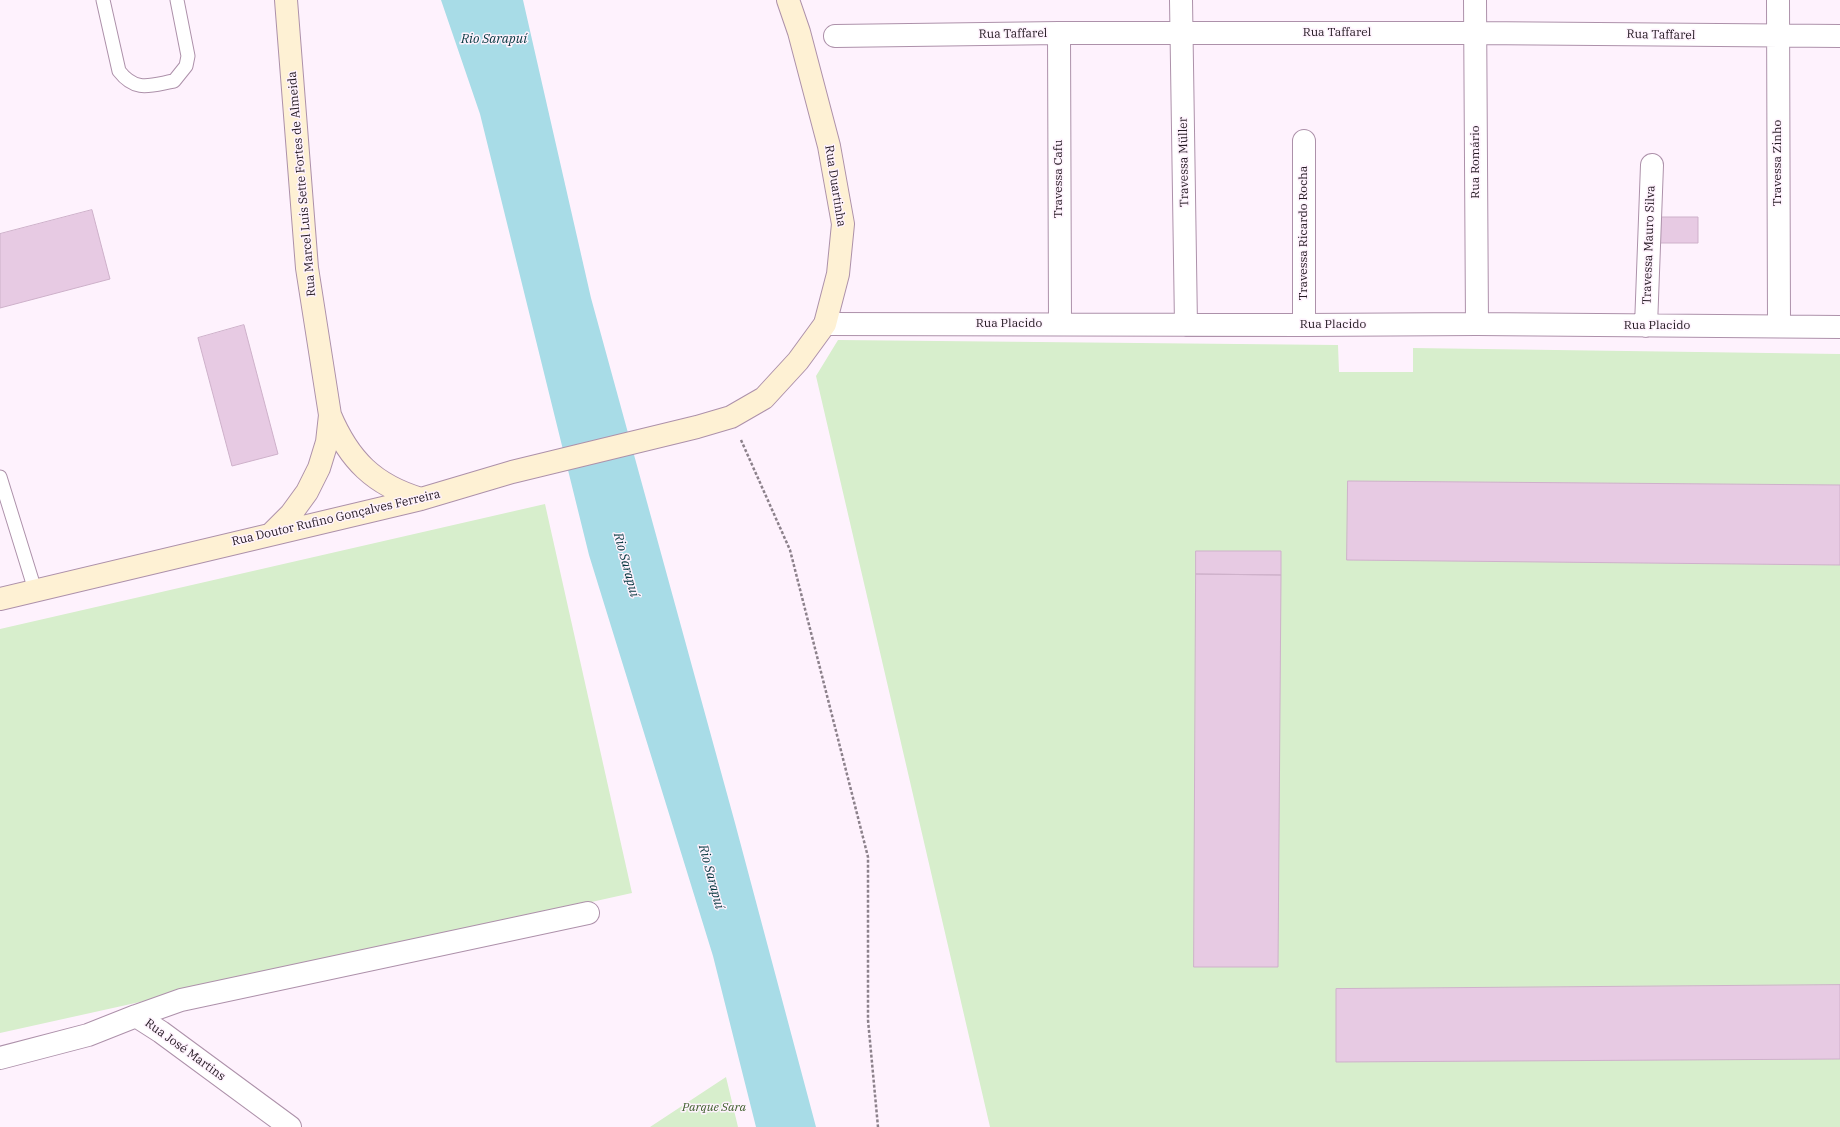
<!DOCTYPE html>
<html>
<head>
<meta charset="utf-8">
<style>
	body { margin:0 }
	canvas { display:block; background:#fef2fd }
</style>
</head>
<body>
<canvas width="1840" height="1127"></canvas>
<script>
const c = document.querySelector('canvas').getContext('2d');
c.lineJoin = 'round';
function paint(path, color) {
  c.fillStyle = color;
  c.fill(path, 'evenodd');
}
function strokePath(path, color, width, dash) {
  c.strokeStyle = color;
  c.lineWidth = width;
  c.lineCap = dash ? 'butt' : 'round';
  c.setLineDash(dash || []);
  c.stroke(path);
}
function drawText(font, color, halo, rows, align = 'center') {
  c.font = font + ' "IBM Plex Serif",serif';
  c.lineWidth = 3;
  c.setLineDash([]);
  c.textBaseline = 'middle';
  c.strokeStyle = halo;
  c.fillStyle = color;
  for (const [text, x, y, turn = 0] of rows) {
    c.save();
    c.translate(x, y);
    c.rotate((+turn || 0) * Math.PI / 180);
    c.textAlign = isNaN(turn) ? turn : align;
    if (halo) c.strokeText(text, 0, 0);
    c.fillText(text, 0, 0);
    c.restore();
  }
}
const green = new Path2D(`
	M838 340 1338 345 1339 372H1413V348L1840 354V1127H990L816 376Z
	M545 504 632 893 0 1033V629Z
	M726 1077 738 1127H650Z`);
const water = new Path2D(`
	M441 0H523L591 298 735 823 816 1127H756L713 956 589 555 480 114Z`);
const building = new Path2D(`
	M92 210 110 279 0 308V234Z
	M1656 217H1698V243H1655Z
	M244 325 278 454 232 466 198 338Z
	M1348 481 1840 485V565L1347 560Z
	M1196 551H1281V575L1196 574Z
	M1196 574 1281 575 1278 967H1194Z
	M1840 985V1059L1336 1062V989Z`);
const path = new Path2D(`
	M741 440 790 550 868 857V1020L878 1127`);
const service = new Path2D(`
	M103 0 119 71C136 93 151 85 174 81L186 66 188 56 177 0
	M0 477 35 590`);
const minor = new Path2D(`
	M1181 0 1186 325
	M1475 0 1477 324
	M1778 0 1779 326
	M1059 33 1060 324
	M835 36 1059 33H1476L1840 36
	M825 324 1304 325 1477 324 1840 327
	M1304 325V141
	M1646 326 1652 165
	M136 1016 181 1000 588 913
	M0 1058 88 1035 136 1016 161 1032 290 1127`);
const secondary = new Path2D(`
	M330 415C349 460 374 485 421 499
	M272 533 291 514 307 492 319 468 327 442 330 415 307 268 286 0
	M0 599 421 499 512 472 697 427 731 417 764 398 798 361 825 324 838 274 843 224 829 146 799 32 788 0`);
const streetNames = [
	["Rua Taffarel",1337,33],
	["Rua Taffarel",1013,34,-1],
	["Rua Taffarel",1661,35,1],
	["Travessa Müller",1184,162,-91],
	["Rua Romário",1476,162,-90],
	["Travessa Zinho",1778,163,-90],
	["Travessa Cafu",1059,179,-90],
	["Rua Marcel Luís Sette Fortes de Almeida",302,184,-95],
	["Rua Duartinha",835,186,81],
	["Travessa Ricardo Rocha",1304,233,-90],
	["Travessa Mauro Silva",1649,245,-88],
	["Rua Placido",1009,324],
	["Rua Placido",1333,325],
	["Rua Placido",1657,326],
	["Rua Doutor Rufino Gonçalves Ferreira",336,518,-13],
	["Rua José Martins",185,1050,36]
];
const parkNames = [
	["Parque Sara",714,1108]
];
const waterNames = [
	["Rio Sarapuí",494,39],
	["Rio Sarapuí",626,565,75],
	["Rio Sarapuí",711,877,75]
];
paint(green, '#d7eecc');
paint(water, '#a8dce7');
paint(building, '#e7cae3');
strokePath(building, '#ceb1ca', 1);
strokePath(service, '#ad91aa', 15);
strokePath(minor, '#ad91aa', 24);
strokePath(secondary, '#ad91aa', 24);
strokePath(path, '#8c818b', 2.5, [3, 2]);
strokePath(service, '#fff', 13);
strokePath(minor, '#fff', 22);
strokePath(secondary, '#fef1d4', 22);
drawText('12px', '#241922', '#fef2fd', streetNames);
drawText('italic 12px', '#41612f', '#fef2fd', parkNames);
drawText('italic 13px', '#02353d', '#fef2fd', waterNames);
</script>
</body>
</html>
